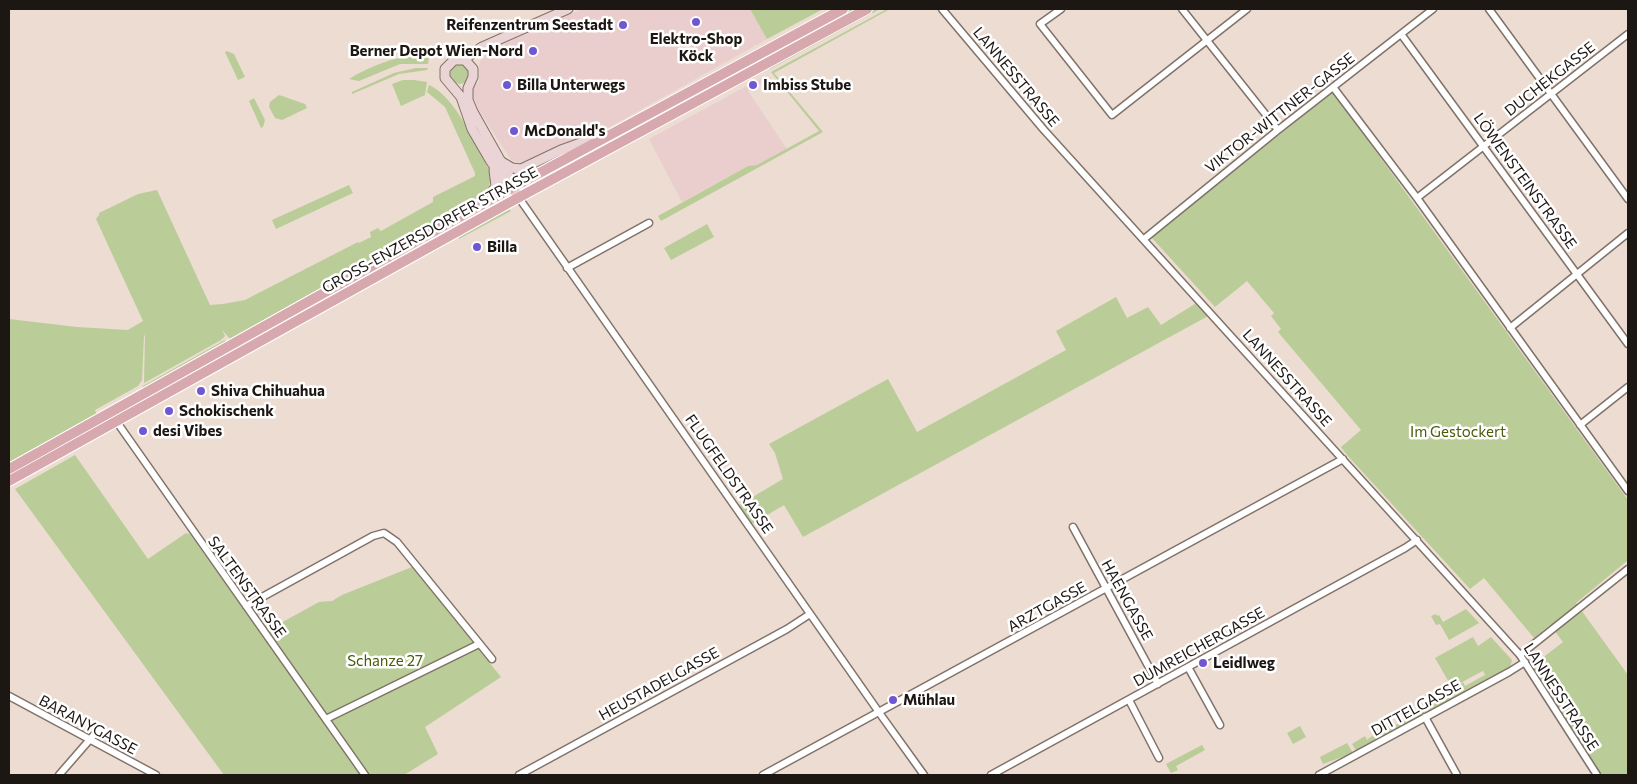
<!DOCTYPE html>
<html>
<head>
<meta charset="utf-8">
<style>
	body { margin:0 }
	#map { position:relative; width:1637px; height:784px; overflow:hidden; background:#ecdcd1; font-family:Commissioner,sans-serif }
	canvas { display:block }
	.frame { position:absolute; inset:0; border:10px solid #1d1714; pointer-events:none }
</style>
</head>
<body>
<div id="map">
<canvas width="1637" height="784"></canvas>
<div class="frame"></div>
</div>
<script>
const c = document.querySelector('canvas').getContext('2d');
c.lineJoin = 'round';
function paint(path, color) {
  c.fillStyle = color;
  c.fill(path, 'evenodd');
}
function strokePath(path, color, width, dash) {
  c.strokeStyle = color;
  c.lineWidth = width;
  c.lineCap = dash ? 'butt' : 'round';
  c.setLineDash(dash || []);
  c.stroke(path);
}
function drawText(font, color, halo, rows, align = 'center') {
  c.font = font + ' Commissioner,sans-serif';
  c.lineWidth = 5;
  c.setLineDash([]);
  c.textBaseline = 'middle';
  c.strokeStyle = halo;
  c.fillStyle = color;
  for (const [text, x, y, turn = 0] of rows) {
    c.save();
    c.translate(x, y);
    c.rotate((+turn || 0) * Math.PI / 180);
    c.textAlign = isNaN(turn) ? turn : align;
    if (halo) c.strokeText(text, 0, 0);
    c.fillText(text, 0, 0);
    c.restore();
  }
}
const commercial = new Path2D(`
	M582 9H750L767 39 606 129 522 163 512 161 476 106 471 91 479 81V64L481 60 491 51 510 41Z
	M767 75 770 79 748 91 787 149 757 165 748 166 682 202 649 139Z`);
const green = new Path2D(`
	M750 9H823L767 39Z
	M852 9H857L845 18 528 190 527 187Z
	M876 9 878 10 770 69 771 66Z
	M887 9H890L774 73 823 132 661 221 658 216 748 166 757 165 819 131 771 72Z
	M227 51 234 54 245 77 238 80 225 52Z
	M416 56 429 58 428 64H400L359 81 349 79C369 67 392 57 416 56Z
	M450 74a10 10 0 1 1 20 0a10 10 0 1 1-20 0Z
	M416 68H428L427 70 399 74 352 94V92L394 73Z
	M403 80H414L427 82 425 95 401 106 392 84Z
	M429 85C457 98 475 145 490 171L491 177 489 186 491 187 486 193 231 340 222 330 225 336 221 340 144 383 145 335 144 336 142 380 138 386 95 410 97 415 9 465V319L77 327 128 330 143 321 96 219 99 215V213L138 194 157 190 210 305 223 304 245 300 358 242 359 243 371 237 370 232 378 228 381 231 433 202V197L475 176V173L445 107 427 92Z
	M1333 92 1628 500V560L1576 603 1628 675V775H1600L1532 666 1563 642 1550 625 1534 638 1484 578 1470 589 1347 455 1341 447 1361 430 1278 332 1281 329 1271 316 1274 313 1247 281 1215 307 1151 237Z
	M279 95 305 104 307 108 282 120 275 118 269 107 270 102Z
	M254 98 265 120 263 127 261 128 249 101Z
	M349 185 353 193 276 229 272 220Z
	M509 209 511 211 459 239V236Z
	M707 224 714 237 671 260 664 248Z
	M376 269 377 270 354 286 153 397V395L165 386Z
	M1116 297 1127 318 1148 307 1161 325 1198 302 1210 315 803 537 784 505 752 524 739 505 783 479 775 453 769 444 888 379 917 432 1066 350 1056 331Z
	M225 340 226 343 143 389V386Z
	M75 455 148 559 186 533 190 534 361 775H224L15 489Z
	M412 567 501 677 425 727 438 754 404 775H370L268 630 319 602 332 601 342 595Z
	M1466 609 1479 623 1449 640 1440 624 1436 625 1431 616 1436 614 1437 616 1439 615 1443 622Z
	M1473 637 1478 646 1491 637 1512 660 1510 668 1404 727 1401 722 1406 719 1404 715 1409 712 1410 714 1412 713 1413 715 1415 712 1412 711 1444 693 1445 695 1441 697 1451 692 1450 690 1463 682 1465 686 1485 675 1483 671 1492 666 1436 696 1435 693 1450 684 1435 658Z
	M1392 722 1394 726 1400 723 1402 727 1357 752 1352 744 1365 736 1367 740 1372 736 1373 737 1372 733 1373 732 1375 736 1377 733 1374 732Z
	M1300 726 1306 737 1293 744 1287 733Z
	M1347 743 1353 753 1323 764 1320 757Z
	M1202 745 1205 750 1176 766 1178 770 1171 773 1166 764Z`);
const street = new Path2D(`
	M942 9 1044 130 1520 655 1597 775
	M1061 9 1040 24 1112 115 1247 9
	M1182 9 1278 130
	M1489 9 1628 199
	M1401 34 1628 344
	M1333 87 1417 198 1628 491
	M519 198 883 718 924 775
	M1417 198 1628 34
	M1144 239 1278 130 1433 9
	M567 268 649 223
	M1510 328 1628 233
	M114 418 365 775
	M1580 425 1628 387
	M1073 527 1158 684
	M246 606 373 536 384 533 397 542 492 659
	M1520 655 1628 569
	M1188 667 1220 725
	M9 696 156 775
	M1129 700 1159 758
	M1425 717 1457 775
	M326 719 479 644
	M59 775 99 729
	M519 775 787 629 810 614
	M763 775 1343 459
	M991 775 1405 548 1417 540
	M1319 775 1509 672 1525 662`);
const secondary = new Path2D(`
	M463 60 482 47 568 9
	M502 162 512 168 521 169 561 150 603 135
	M512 187 504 181 490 160 472 129 461 97 445 78V69L454 60H465L473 69V77L468 88V100L473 112 509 176 512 187 519 198
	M486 202 496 186 494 170`);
const primary = new Path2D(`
	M9 469 508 190 843 9
	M9 481 514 200 867 9`);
const markers = [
	[696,22,5,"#6f57d1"],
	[623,25,5,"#6f57d1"],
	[533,51,5,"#6f57d1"],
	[507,85,5,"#6f57d1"],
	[753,85,5,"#6f57d1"],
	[514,131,5,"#6f57d1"],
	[477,247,5,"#6f57d1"],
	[201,391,5,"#6f57d1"],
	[169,411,5,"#6f57d1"],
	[143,431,5,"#6f57d1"],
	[1203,663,5,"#6f57d1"],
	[893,700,5,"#6f57d1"]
];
const poiNames = [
	["Reifenzentrum Seestadt",613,25,"right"],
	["Elektro-Shop",696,39,"center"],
	["Köck",696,56,"center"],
	["Berner Depot Wien-Nord",523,51,"right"],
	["Billa Unterwegs",517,85],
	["Imbiss Stube",763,85],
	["McDonald's",524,131],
	["Billa",487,247],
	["Shiva Chihuahua",211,391],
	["Schokischenk",179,411],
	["desi Vibes",153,431],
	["Leidlweg",1213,663],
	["Mühlau",903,700]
];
const streetNames = [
	["LANNESSTRASSE",1016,77,50],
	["DUCHEKGASSE",1550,79,-38],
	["VIKTOR-WITTNER-GASSE",1280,113,-38],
	["LÖWENSTEINSTRASSE",1525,181,54],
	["GROSS-ENZERSDORFER STRASSE",430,230,-29],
	["LANNESSTRASSE",1287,378,48],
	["FLUGFELDSTRASSE",729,474,55],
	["SALTENSTRASSE",247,587,54],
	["HAENGASSE",1127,600,61],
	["ARZTGASSE",1047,607,-29],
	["DUMREICHERGASSE",1199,647,-29],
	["HEUSTADELGASSE",659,684,-29],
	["LANNESSTRASSE",1561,697,57],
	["DITTELGASSE",1416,708,-29],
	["BARANYGASSE",88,725,28]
];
const parkNames = [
	["Im Gestockert",1458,432],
	["Schanze 27",385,661]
];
paint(commercial, '#e9cecd');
paint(green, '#bacc98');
strokePath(street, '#807269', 9);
strokePath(secondary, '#807269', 11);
strokePath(primary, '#fff', 12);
strokePath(street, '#fff', 6);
strokePath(secondary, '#ebd4d6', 9);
strokePath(primary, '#d7a9ae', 10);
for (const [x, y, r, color] of markers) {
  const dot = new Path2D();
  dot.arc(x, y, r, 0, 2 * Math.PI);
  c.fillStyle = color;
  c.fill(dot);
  strokePath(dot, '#fff', 2);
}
drawText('bold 15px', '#1d1714', '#fff', poiNames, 'left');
drawText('15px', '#1d1714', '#fff', streetNames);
drawText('15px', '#495c09', '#fff', parkNames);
</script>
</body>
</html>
